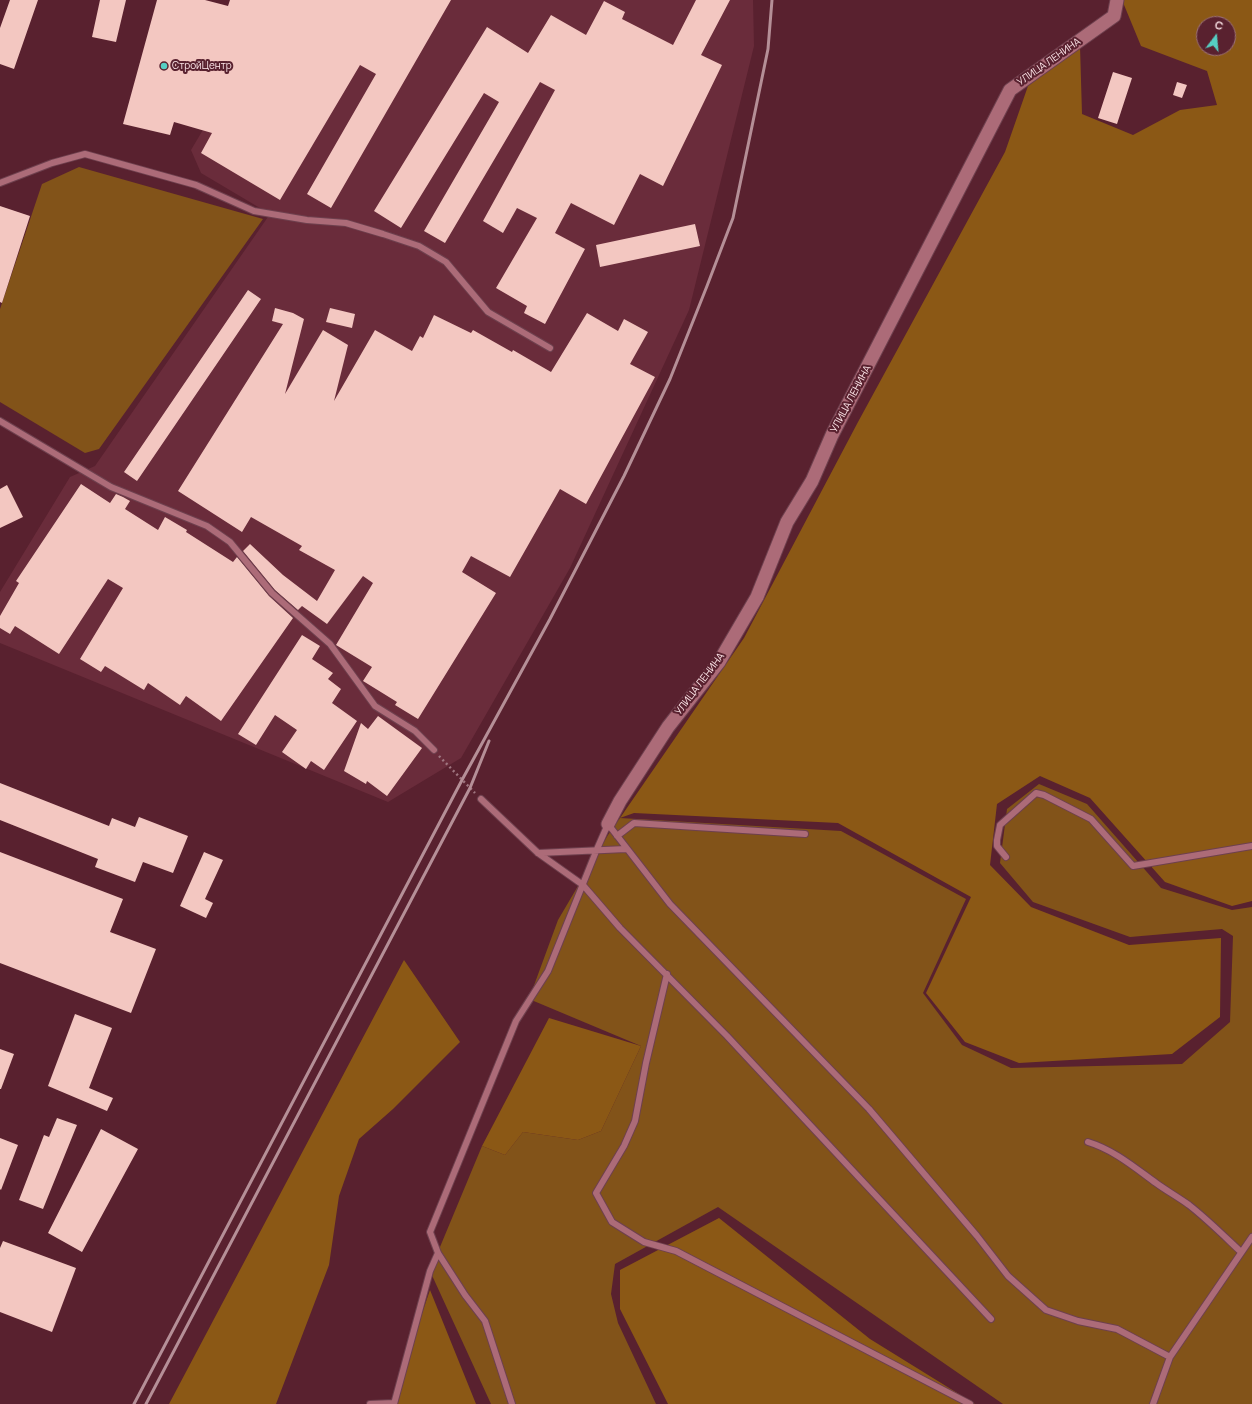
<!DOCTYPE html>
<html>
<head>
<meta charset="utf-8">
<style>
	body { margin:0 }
	#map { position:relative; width:1252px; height:1404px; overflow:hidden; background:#59212f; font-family:Manrope,sans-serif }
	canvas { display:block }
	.north { position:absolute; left:1196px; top:16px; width:40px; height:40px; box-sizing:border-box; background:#59212f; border:1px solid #9b707a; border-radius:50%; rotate:16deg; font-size:11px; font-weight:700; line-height:16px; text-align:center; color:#fee7ea }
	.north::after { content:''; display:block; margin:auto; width:14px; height:18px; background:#56cec3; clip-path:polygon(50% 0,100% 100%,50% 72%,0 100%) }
</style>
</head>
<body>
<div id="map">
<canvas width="1252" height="1404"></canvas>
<div class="north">С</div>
</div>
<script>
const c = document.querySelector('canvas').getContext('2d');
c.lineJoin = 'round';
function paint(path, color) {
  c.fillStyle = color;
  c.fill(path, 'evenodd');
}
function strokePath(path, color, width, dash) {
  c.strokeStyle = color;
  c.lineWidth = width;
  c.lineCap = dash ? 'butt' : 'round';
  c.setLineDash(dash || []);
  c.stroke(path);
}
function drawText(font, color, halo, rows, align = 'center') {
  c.font = font + ' Manrope,sans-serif';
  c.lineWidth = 4;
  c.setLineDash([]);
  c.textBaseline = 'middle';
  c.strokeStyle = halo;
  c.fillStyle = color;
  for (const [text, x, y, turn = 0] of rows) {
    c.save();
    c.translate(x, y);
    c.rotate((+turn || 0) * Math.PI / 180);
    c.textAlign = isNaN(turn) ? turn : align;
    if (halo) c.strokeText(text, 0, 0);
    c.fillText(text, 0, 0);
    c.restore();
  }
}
const built = new Path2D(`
	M280 0H753L754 46 689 310 570 568 461 758 388 802 0 643V592L70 477 95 466 270 214 201 173 191 150Z`);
const green = new Path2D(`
	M79 167 263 219 99 449 85 453 0 402V309L42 184Z
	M1039 784 1087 804 1161 888 1232 910 1252 907V1404H1003L718 1207 615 1264 611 1294 618 1323 656 1404H491L430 1271 482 1146 505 1155 523 1132 578 1140 601 1131 641 1046 529 999 558 920 608 835 620 818 841 831 966 899 923 993 962 1045 1011 1068 1182 1064 1230 1022 1233 936 1222 929 1130 937 1033 902 1000 863 1007 809Z`);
const forest = new Path2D(`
	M1122 0H1252V901L1232 906 1165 882 1090 798 1040 776 997 804 990 865 1031 907 1129 945 1221 938 1220 1017 1172 1054 1019 1063 965 1042 926 993 971 897 838 823 634 813 620 818 744 638 858 422 1005 152 1028 86 1080 46 1082 114 1133 135 1180 110 1217 105 1207 71 1141 46ZM1204 24H1228V48H1204Z
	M404 960 460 1042 393 1109 359 1139 339 1196 329 1265 276 1404H169Z
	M549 1018 641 1046 601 1131 578 1140 523 1132 505 1155 482 1146Z
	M719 1218 870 1339 975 1404H668L620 1309V1270Z
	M430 1290 476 1404H391Z`);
const building = new Path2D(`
	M10 0H38L14 69 0 64V28Z
	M100 0H126L116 42 92 37Z
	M157 0H205L228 6 230 0H451L331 208 307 194 376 74 360 65 280 200 201 153 212 133 174 122 170 135 123 124Z
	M696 0H730L701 55 722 65 663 186 640 174 614 225 571 203 555 233 585 249 545 324 524 313 527 306 496 288 537 218 517 208 503 233 483 221 555 90 540 82 445 243 424 231 499 102 484 93 401 228 374 211 487 27 528 53 551 15 586 35 604 1 625 12 622 19 673 45Z
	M1113 72 1132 78 1117 124 1098 118Z
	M1177 82 1187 85 1182 98 1173 95Z
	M0 206 30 216 2 303 0 302Z
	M695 224 700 246 600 267 596 245Z
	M248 290 261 299 137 481 124 472Z
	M275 308 293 313 304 319 285 394 323 330 348 345 334 401 375 330 412 351 420 336 423 338 434 315 471 333 473 330 512 352 513 350 551 372 587 313 618 331 624 319 648 332 630 364 655 377 586 504 560 489 510 577 471 556 462 572 496 593 418 719 395 705 397 702 363 681 372 667 336 645 373 583 363 576 327 624 302 606 298 610 275 590 243 551 250 544 283 575 317 601 335 570 299 550 302 546 251 517 242 532 178 491 283 324 272 321Z
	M330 308 355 314 352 328 326 322Z
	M81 484 110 503 116 494 123 497 130 501 125 509 158 530 165 517 187 530 186 532 233 562 237 557 269 596 293 618 221 721 186 696 180 705 148 683 144 690 105 666 101 672 80 659 123 588 108 579 59 654 15 626 10 634 0 628V616L19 583 16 581Z
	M7 485 23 517 0 528V489Z
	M302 635 320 646 312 659 333 673 328 679 341 689 332 703 357 721 324 770 311 761 306 769 282 752 297 730 275 715 256 745 238 734Z
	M378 716 422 748 387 796 367 781 366 784 344 771 361 723 368 729Z
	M0 783 109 826 112 818 135 827 139 817 188 836 173 873 143 862 135 882 95 867 98 859 0 820Z
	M0 852 123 899 110 932 156 949 131 1013 0 963Z
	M204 852 223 860 205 899 213 903 206 918 180 906Z
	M75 1014 112 1028 89 1088 113 1098 107 1111 48 1086Z
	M0 1049 14 1054 1 1089H0Z
	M57 1118 77 1125 43 1209 19 1200 44 1135 49 1137Z
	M101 1129 138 1149 82 1252 48 1233Z
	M0 1138 18 1145 1 1190 0 1189Z
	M3 1241 76 1268 52 1332 0 1312V1248Z`);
const path = new Path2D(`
	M439 756 475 793`);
const lane = new Path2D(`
	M0 183 52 163 85 154 196 185 254 211 307 220 346 223 383 234 419 246 446 262 488 312 550 348
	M0 421 111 487 207 526 230 542 272 593 330 644 375 706 415 731 434 750
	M481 799 538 853 583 885 620 928 727 1036 991 1319
	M617 836 634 823 805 834
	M538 853 626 849
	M1006 857 997 846V840L1000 825 1036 793 1044 795 1091 819 1133 866 1252 846
	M667 974 646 1063 635 1121 624 1146 596 1193 612 1222 644 1242 676 1251 970 1404
	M1088 1142C1114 1150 1134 1167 1156 1183 1167 1191 1178 1197 1189 1205 1207 1219 1224 1236 1241 1252
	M370 1404 394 1403
	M394 1404 430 1271 438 1253
	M512 1404 485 1321 465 1295 438 1253 430 1232 516 1021 548 971 597 849 608 824 670 904 869 1109 977 1236 1008 1276 1046 1310 1078 1321 1117 1329 1170 1357
	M1153 1404 1170 1357 1252 1237`);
const street = new Path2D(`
	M608 824 620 801 668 727 719 662 757 597 787 522 812 481 832 435 1010 90 1114 16 1117 0`);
const rail = new Path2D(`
	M134 1404 462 780 550 619 624 476 670 379 707 286 733 218 768 49 772 0
	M146 1404 470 788 489 741`);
const markers = [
	[164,66,4,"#56cec3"]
];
const streetNames = [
	["УЛИЦА ЛЕНИНА",1049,62,-35],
	["УЛИЦА ЛЕНИНА",851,399,-62],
	["УЛИЦА ЛЕНИНА",700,684,-53]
];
const poiNames = [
	["СтройЦентр",172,66]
];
paint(built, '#6a2c3b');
paint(green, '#825319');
paint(forest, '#8b5815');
paint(building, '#f3c7c1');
strokePath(lane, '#6e404e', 8);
strokePath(street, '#6e404e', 15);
strokePath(path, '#a07680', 2.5, [2, 3]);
strokePath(lane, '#ac6b78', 6);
strokePath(street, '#ac6b78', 13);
strokePath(rail, '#b58f97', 3);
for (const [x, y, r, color] of markers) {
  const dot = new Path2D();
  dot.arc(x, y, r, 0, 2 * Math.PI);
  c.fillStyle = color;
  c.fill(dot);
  strokePath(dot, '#59212f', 1.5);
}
drawText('10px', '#fee7ea', '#59212f', streetNames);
drawText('10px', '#fee7ea', '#59212f', poiNames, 'left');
</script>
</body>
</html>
